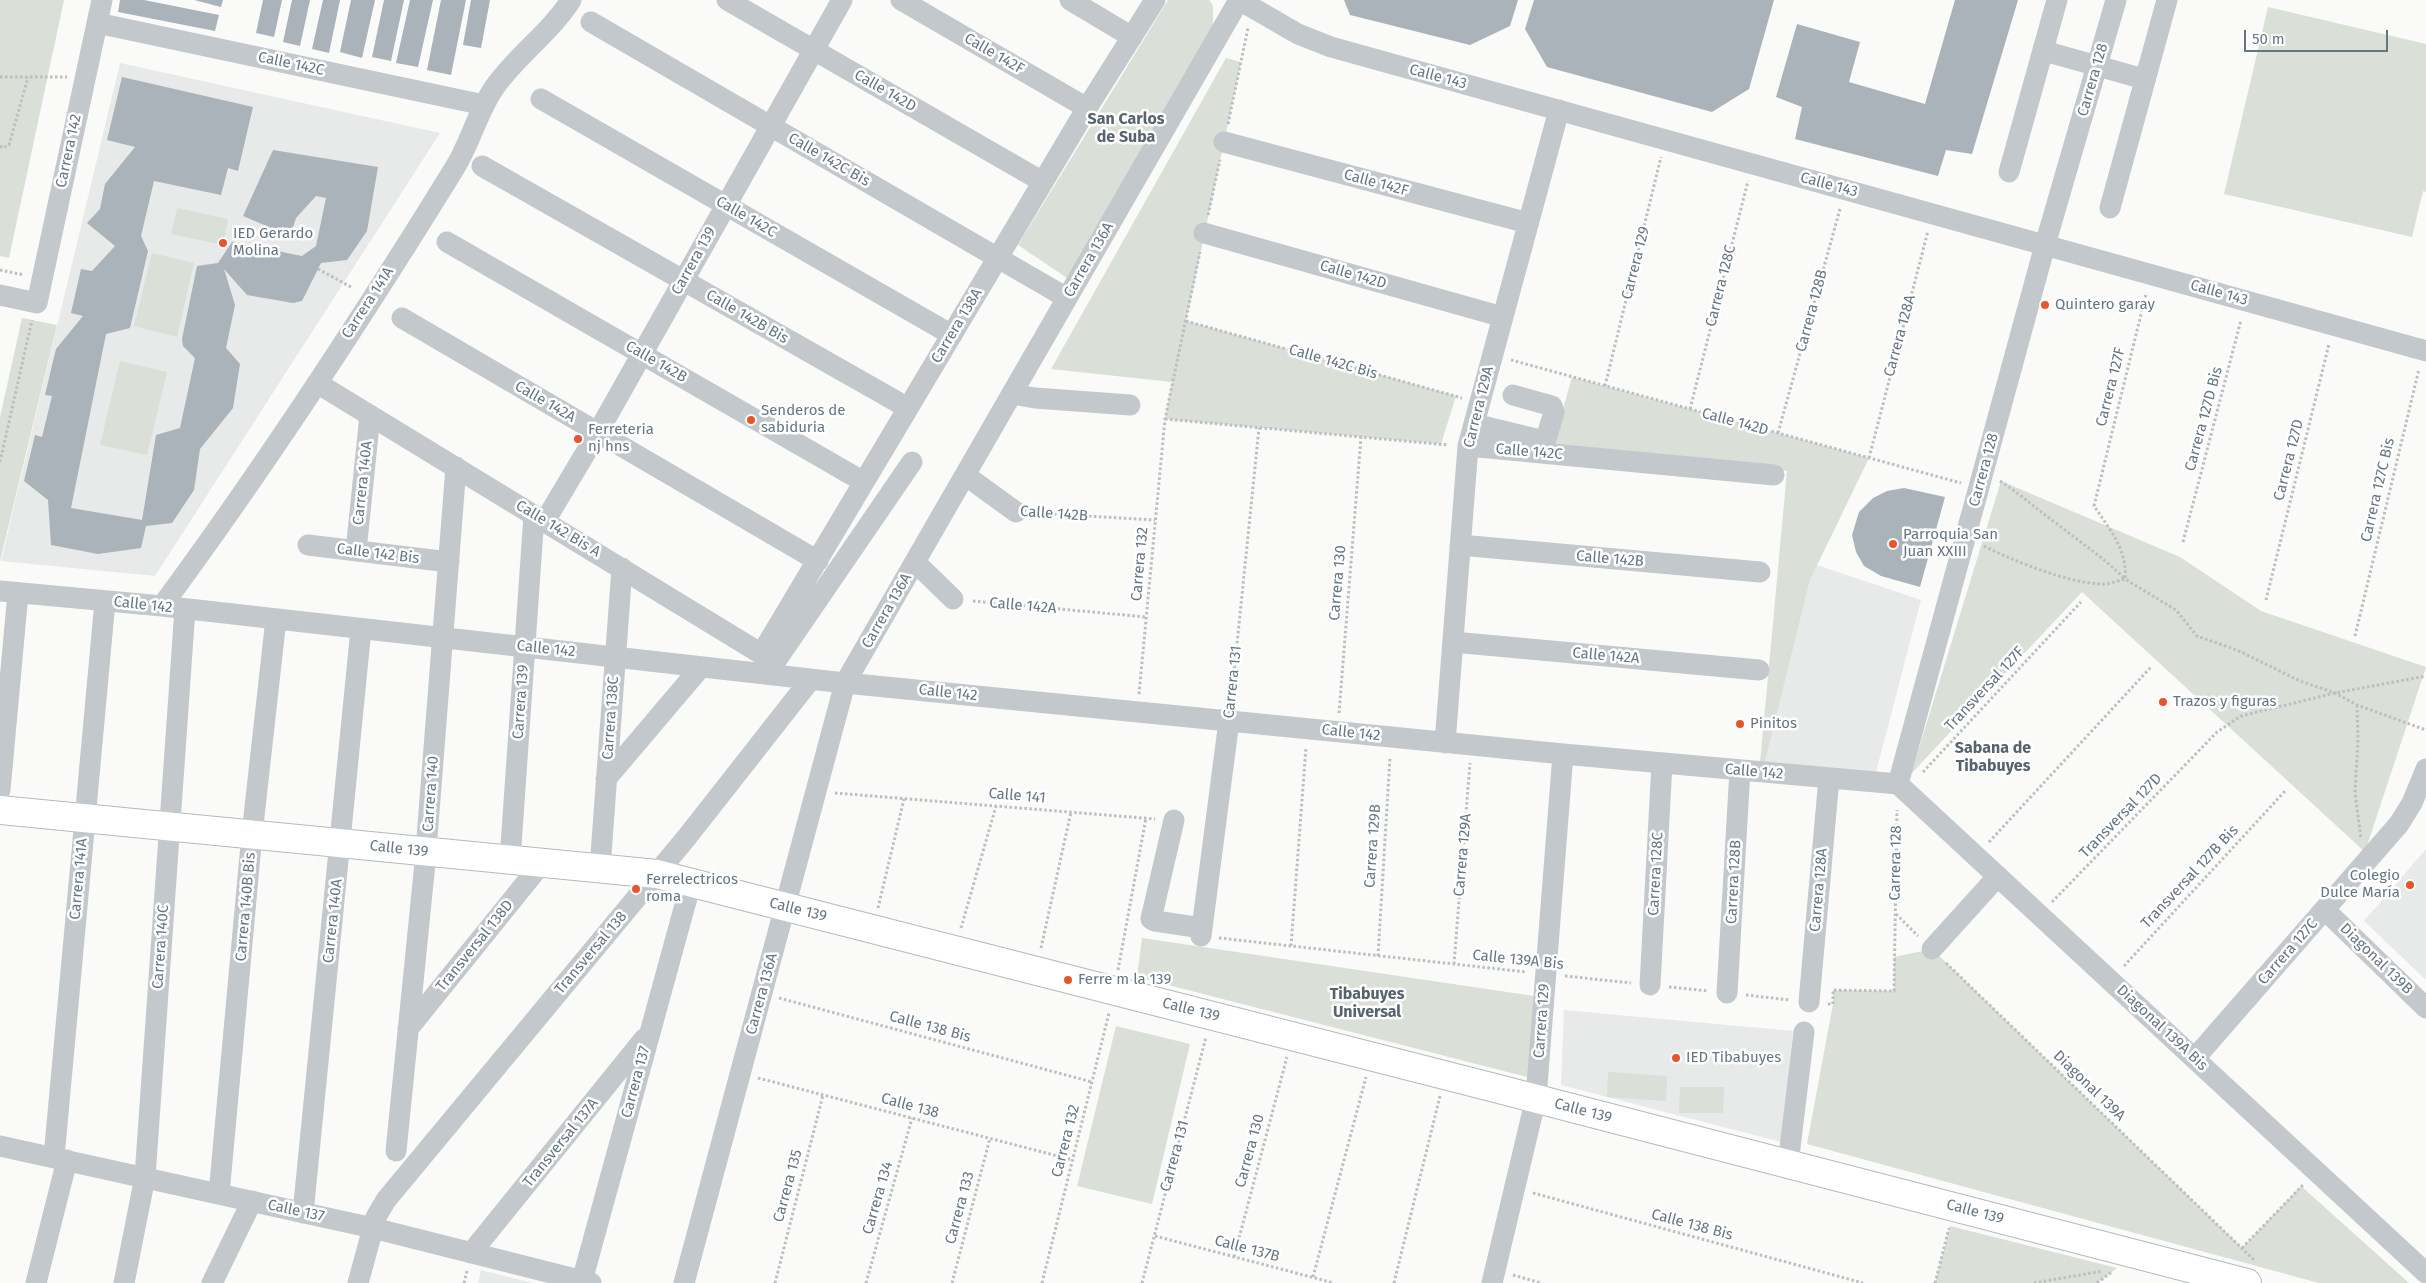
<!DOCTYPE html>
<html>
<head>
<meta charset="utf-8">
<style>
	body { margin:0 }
	#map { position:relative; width:2426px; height:1283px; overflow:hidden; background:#fafaf8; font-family:"Fira Sans",sans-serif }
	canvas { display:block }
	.scale { position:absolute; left:2244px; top:30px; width:144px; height:22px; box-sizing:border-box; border:2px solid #657683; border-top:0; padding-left:6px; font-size:15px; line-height:18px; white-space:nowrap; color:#657683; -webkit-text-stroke:4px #fff; paint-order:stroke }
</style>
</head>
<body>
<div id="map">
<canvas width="2426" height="1283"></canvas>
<div class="scale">50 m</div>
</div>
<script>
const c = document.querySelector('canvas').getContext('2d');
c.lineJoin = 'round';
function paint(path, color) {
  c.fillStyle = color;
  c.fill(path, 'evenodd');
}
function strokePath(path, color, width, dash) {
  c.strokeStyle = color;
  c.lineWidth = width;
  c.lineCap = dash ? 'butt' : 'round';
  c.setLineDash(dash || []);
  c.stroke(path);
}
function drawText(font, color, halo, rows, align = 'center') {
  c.font = font + ' "Fira Sans",sans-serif';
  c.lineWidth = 5;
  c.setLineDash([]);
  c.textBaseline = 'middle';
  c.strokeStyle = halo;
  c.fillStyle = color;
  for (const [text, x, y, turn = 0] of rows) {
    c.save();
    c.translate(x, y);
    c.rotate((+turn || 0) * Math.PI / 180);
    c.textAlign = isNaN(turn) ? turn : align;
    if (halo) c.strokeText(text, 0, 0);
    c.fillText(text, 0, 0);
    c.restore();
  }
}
const built = new Path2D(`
	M120 63 440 133 155 576 1 561Z
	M1817 565 1921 600 1876 772 1765 762 1810 580Z
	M2426 849V980L2364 921Z
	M1564 1010 1793 1031 1781 1142 1561 1085Z
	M481 1270 533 1283H478Z`);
const green = new Path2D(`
	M0 0H64L9 258 0 256Z
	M1168 0H1209L1213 6V25L1067 278 1018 245Z
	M2268 7 2426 44V192L2423 191 2412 237 2224 194Z
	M1226 58 1241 62 1186 321 1456 396 1441 444 1165 419 1172 382 1051 369Z
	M177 208 228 219 223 245 171 234Z
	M152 253 194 263 177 337 134 326Z
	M22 318 57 325 0 561V417Z
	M120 361 167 372 147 455 100 445Z
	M1572 377 1869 458 1810 580 1765 762 1760 763 1787 471 1552 449Z
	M2001 481 2180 557 2261 611 2426 667 2365 852 2082 592 1911 774Z
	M1142 938 1534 996 1531 1078 1137 977Z
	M1932 949 2242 1248 2301 1186 2409 1283H2319L1807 1144 1833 1004V990L1894 991V957Z
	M1116 1026 1190 1044 1152 1204 1077 1186Z
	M1608 1072 1667 1076 1666 1101 1607 1097Z
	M1680 1087H1724L1723 1113H1679Z
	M1950 1226 2117 1268 2097 1283H1935Z`);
const building = new Path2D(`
	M120 0H144L219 15 215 31 118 12Z
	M194 0H223L221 7Z
	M263 0H282L274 37 256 33Z
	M292 0H310L300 46 283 42Z
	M323 0H340L329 53 312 49Z
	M351 0H375L362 58 340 52Z
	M384 0H404L391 61 372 57Z
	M410 0H433L418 67 396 63Z
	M441 0H466L451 75 427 70Z
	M471 0H490L481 48 463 45Z
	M1344 0H1518L1510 26 1470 45 1350 15Z
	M1534 0H1774L1749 89 1712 112 1547 67 1525 29Z
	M1955 0H2018L1972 154 1946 150 1938 176 1795 139 1802 107 1776 97 1797 24 1860 42 1849 82 1925 104Z
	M122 77 253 107 238 171 228 168 221 195 154 181 141 236 148 251 130 328 106 334 71 508 142 520 156 435 180 428 195 358 183 346 182 339 197 266 218 263 232 242 302 256 316 246 326 198 316 196 296 218 290 236 243 216 273 150 378 167 367 231 347 260 321 263 302 301 293 303 247 295 224 269 235 305 226 348 240 364 233 408 200 449 194 490 172 523 146 526 141 548 98 554 51 545 48 500 24 481 35 435 42 437 52 396 45 395 56 349 83 316 71 313 81 269 92 271 115 246 87 223 100 209 105 184 135 147 107 140Z
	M1904 488 1945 497 1920 587 1881 576 1864 566 1856 552 1852 535 1859 512 1873 498 1887 491Z`);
const path = new Path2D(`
	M0 77H67
	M1228 124 1248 28
	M0 146 3 148 9 145 28 77
	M1208 215 1220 160
	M318 269 351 287
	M0 270 24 275
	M1186 321 1462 398
	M1511 360 1961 483
	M1605 386 1661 157
	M1690 409 1748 181
	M1165 419 1448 445
	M1778 433 1840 209
	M1869 458 1928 231
	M0 462 32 320
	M2000 481C2022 495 2036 509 2056 523 2080 542 2103 557 2125 579 2128 551 2109 528 2094 506L2146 294
	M1034 513 1155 520
	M2183 542 2241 320
	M1984 546C2016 562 2063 581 2099 584 2108 585 2117 581 2125 579L2176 610 2197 636 2237 650 2300 681 2335 693 2357 705 2426 730
	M2266 600 2329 344
	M973 601 1146 617
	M2355 636 2419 369
	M1139 694 1165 419 1200 252
	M1231 703 1259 428
	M2357 705 2358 740 2355 793 2361 839
	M1339 713 1361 437
	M1923 772 2081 602
	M835 793 1155 819
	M1989 842 2151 667
	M2052 902 2217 732 2241 716 2335 693 2426 676
	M878 908 904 799
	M1896 914 1918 936
	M961 928 996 806
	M1219 938 1526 972
	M1291 946 1306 747
	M1041 948 1071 812
	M1378 956 1390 757
	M1946 963 2255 1261
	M1454 964 1470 763
	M2124 966 2286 790
	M1118 970 1146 818
	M1565 976 1631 983
	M1669 987 1708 991
	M1746 995 1790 1000
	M779 998 1092 1082
	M1828 1004H1833V990L1894 991 1897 810
	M758 1078 1073 1160
	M1533 1193 1863 1283
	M1155 1236 1334 1283
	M2242 1248 2304 1184
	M1234 1257 1287 1057
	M1513 1275 1541 1283
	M1313 1277 1366 1077
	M464 1283 467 1271
	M775 1283 823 1095
	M866 1283 912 1118
	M952 1283 990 1138
	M1042 1283 1109 1013
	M1142 1283 1206 1037
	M1394 1283 1440 1096
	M1935 1283 1949 1228
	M2034 1283 2103 1271
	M2097 1283 2113 1271`);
const minor = new Path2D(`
	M727 0 1043 182
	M901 0 1087 108
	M1070 0 1132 37
	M1239 0 1298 34 1331 47 2426 351
	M591 22 1067 298
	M97 23 484 105
	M2044 51 2144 79
	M541 99 952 335
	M1224 142 1528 223
	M482 166 908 408
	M2009 172 2057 0
	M2110 208 2167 0
	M1204 233 1503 317
	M447 242 864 482
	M0 295 37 303 102 0
	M402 318 818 561
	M317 383 773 661
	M1012 394 1035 398 1130 405
	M1474 424 1540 440 1546 439 1554 412 1552 406 1513 395
	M1468 446 1774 475
	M965 475 1016 512
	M545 521 598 432 842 0
	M308 545 449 562
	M1460 545 1760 572
	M356 551 370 415
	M915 562 953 599
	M0 591 162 606 845 683 1563 754 1898 784
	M162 606C266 465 362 318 454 169 470 144 477 113 494 88 516 56 550 33 571 0
	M1453 642 1759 670
	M762 653 1087 108 1155 0
	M775 662 912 462
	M1445 743 1468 446 1559 110
	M606 779 701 667
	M1898 784 2045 245 2116 0
	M1898 784 2426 1273
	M0 790 18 593
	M1174 820 1151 919 1155 921 1202 928
	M510 860 534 515
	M600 868 622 568
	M2325 910 2426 1008
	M1201 936 1229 721
	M1932 949 1998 876
	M1650 985 1662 763
	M1727 993 1740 770
	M1809 1002 1829 778
	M408 1029 542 863
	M2195 1058 2399 824 2412 803 2426 769
	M0 1146 373 1228 591 1283
	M396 1151 425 863 456 467
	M54 1157 105 601
	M1788 1164 1804 1032
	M219 1194 252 834 276 619
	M303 1213 361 629
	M471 1253 644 1039
	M582 1281 691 883
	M36 1283 67 1160
	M124 1283 145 1177 185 609
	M212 1283 252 1201
	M358 1283 376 1217 386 1200 687 837 811 679
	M684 1283 845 683 1239 0
	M1492 1283 1536 1098 1563 754`);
const major = new Path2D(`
	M0 810 657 874 1491 1087 2247 1283`);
const markers = [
	[223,243,5,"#e4572e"],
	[2045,305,5,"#e4572e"],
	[751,420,5,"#e4572e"],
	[578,439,5,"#e4572e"],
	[1893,544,5,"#e4572e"],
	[2163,702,5,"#e4572e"],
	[1740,724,5,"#e4572e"],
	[2410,885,5,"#e4572e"],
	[636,889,5,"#e4572e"],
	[1068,980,5,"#e4572e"],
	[1676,1058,5,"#e4572e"]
];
const streetNames = [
	["Calle 142F",994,54,30],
	["Calle 142C",291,64,12],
	["Calle 143",1438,77,15],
	["Carrera 128",2093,80,-74],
	["Calle 142D",885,91,30],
	["Carrera 142",69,151,-78],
	["Calle 142C Bis",829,160,30],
	["Calle 142F",1376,183,15],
	["Calle 143",1829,185,15],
	["Calle 142C",746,217,30],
	["Carrera 136A",1089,260,-60],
	["Carrera 139",694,261,-61],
	["Carrera 129",1636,263,-76],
	["Calle 142D",1353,275,16],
	["Carrera 128C",1721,286,-76],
	["Calle 143",2219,293,16],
	["Carrera 141A",368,303,-57],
	["Carrera 128B",1812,311,-75],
	["Calle 142B Bis",747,317,30],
	["Carrera 138A",957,326,-59],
	["Carrera 128A",1900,336,-75],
	["Calle 142B",656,362,30],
	["Calle 142C Bis",1333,362,16],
	["Carrera 127F",2111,387,-76],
	["Calle 142A",545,402,30],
	["Carrera 129A",1479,407,-76],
	["Carrera 127D Bis",2204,419,-75],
	["Calle 142D",1735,422,15],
	["Calle 142C",1529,452,5],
	["Carrera 127D",2289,460,-76],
	["Carrera 128",1984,470,-75],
	["Carrera 140A",363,483,-84],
	["Carrera 127C Bis",2378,490,-77],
	["Calle 142B",1054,514,4],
	["Calle 142 Bis A",558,529,31],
	["Calle 142 Bis",378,554,7],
	["Calle 142B",1610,559,5],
	["Carrera 132",1140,564,-85],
	["Carrera 130",1338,583,-85],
	["Calle 142",143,605,6],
	["Calle 142A",1023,606,5],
	["Carrera 136A",887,611,-60],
	["Calle 142",546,649,6],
	["Calle 142A",1606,656,5],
	["Carrera 131",1233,682,-84],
	["Transversal 127F",1985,689,-47],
	["Calle 142",948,693,6],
	["Carrera 139",521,702,-86],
	["Carrera 138C",611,718,-86],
	["Calle 142",1351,733,6],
	["Calle 142",1754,772,5],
	["Carrera 140",431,794,-86],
	["Calle 141",1017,796,5],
	["Transversal 127D",2121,816,-46],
	["Carrera 129B",1373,846,-86],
	["Calle 139",399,849,6],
	["Carrera 129A",1463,855,-85],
	["Carrera 128",1896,863,-89],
	["Carrera 128C",1656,874,-87],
	["Transversal 127B Bis",2190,877,-47],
	["Carrera 141A",79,879,-85],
	["Carrera 128B",1734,882,-87],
	["Carrera 128A",1819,890,-85],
	["Carrera 140B Bis",246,907,-85],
	["Calle 139",798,910,14],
	["Carrera 140A",333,921,-84],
	["Transversal 138D",475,946,-51],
	["Carrera 140C",161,947,-86],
	["Carrera 127C",2288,952,-49],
	["Transversal 138",591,953,-50],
	["Diagonal 139B",2376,959,44],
	["Calle 139A Bis",1518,960,6],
	["Carrera 136A",762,994,-75],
	["Calle 139",1191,1010,14],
	["Carrera 129",1542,1021,-86],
	["Calle 138 Bis",930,1027,15],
	["Diagonal 139A Bis",2162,1028,43],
	["Carrera 137",636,1082,-75],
	["Diagonal 139A",2089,1086,44],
	["Calle 138",910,1106,15],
	["Calle 139",1583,1111,15],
	["Carrera 132",1066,1141,-76],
	["Transversal 137A",561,1143,-51],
	["Carrera 130",1250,1151,-75],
	["Carrera 131",1175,1156,-75],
	["Carrera 135",788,1186,-75],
	["Carrera 134",878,1198,-74],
	["Carrera 133",960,1208,-75],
	["Calle 137",296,1211,12],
	["Calle 139",1975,1212,15],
	["Calle 138 Bis",1692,1225,15],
	["Calle 137B",1247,1249,15]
];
const poiNames = [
	["IED Gerardo",233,234],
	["Molina",233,251],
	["Quintero garay",2055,305],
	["Senderos de",761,411],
	["sabiduria",761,428],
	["Ferreteria",588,430],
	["nj hns",588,447],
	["Parroquia San",1903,535],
	["Juan XXIII",1903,552],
	["Trazos y figuras",2173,702],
	["Pinitos",1750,724],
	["Colegio",2400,876,"right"],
	["Dulce María",2400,893,"right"],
	["Ferrelectricos",646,880],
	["roma",646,897],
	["Ferre m la 139",1078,980],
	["IED Tibabuyes",1686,1058]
];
const neighbourhoodNames = [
	["San Carlos",1126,120],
	["de Suba",1126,138],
	["Sabana de",1993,749],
	["Tibabuyes",1993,767],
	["Tibabuyes",1367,995],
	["Universal",1367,1013]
];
paint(built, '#e8e9e9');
paint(green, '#dadfd7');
paint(building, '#aab3b9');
strokePath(major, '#b5babe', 30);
strokePath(path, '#bbbfc2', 3, [2.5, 2.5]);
strokePath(minor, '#c3c8cc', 21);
strokePath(major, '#fff', 28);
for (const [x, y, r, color] of markers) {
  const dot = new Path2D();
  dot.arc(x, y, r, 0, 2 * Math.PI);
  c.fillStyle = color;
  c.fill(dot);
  strokePath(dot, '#fff', 2);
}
drawText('15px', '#657683', '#fff', streetNames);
drawText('15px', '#657683', '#fff', poiNames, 'left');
drawText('bold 16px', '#57646e', '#fff', neighbourhoodNames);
</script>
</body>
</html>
